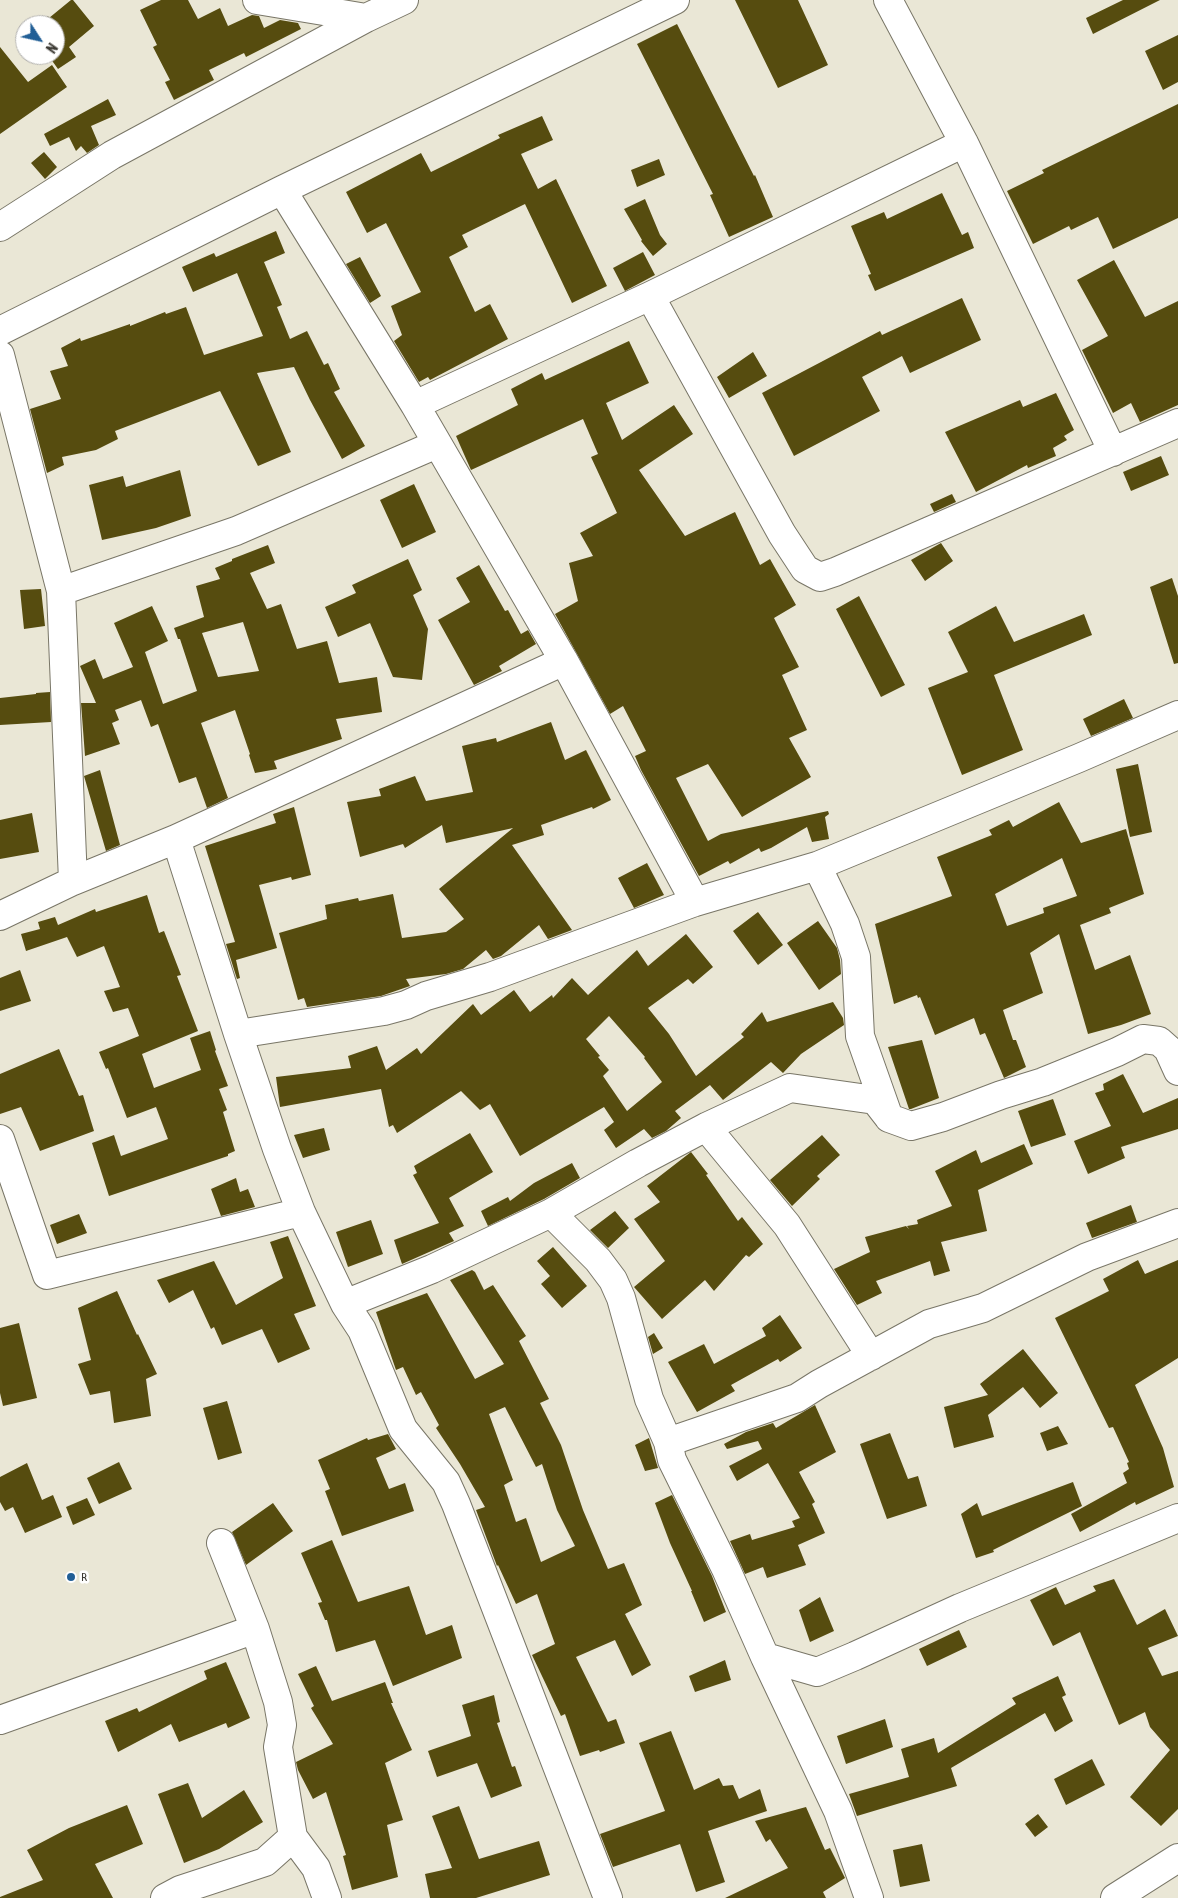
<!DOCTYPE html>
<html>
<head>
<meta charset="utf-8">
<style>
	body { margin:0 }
	#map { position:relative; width:1178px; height:1898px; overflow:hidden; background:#eae7d6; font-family:"Asap Condensed",sans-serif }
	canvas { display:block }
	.north { position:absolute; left:15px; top:15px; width:50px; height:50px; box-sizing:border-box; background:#fff; border:1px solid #b1b0ae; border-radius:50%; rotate:125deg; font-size:14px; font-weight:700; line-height:20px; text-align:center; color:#3c3a34 }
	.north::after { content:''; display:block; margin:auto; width:18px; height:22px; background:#225f96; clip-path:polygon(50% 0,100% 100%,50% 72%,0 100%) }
</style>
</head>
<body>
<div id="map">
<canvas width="1178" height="1898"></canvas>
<div class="north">N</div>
</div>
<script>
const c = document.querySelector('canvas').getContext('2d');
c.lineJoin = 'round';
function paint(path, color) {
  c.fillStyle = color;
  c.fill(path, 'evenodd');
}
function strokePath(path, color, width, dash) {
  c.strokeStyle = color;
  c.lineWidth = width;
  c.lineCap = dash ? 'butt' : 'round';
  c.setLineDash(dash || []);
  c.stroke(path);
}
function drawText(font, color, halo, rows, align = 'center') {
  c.font = font + ' "Asap Condensed",sans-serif';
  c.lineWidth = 5;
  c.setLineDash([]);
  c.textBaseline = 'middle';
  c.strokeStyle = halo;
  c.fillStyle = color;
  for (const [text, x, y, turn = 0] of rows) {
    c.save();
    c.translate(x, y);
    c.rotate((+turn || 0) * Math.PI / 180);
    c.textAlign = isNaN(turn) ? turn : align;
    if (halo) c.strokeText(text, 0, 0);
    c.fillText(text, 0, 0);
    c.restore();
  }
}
const building = new Path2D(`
	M71 0H73L94 26 69 47 76 57 58 69 48 55H55V25H34L48 16 49 18Z
	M161 0H188L198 19 220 8 228 26 252 15 259 16 264 28 280 20 298 23 301 29 246 57 244 53 209 70 214 80 174 100 165 82 170 80 153 47 157 45 140 10Z
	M735 0H798L828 65 778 88Z
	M1123 0H1160L1093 34 1086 18Z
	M677 24 754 176 755 175 773 217 729 237 710 195 713 194 637 44Z
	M1178 35V82L1163 90 1145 51Z
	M0 47 28 82 52 65 67 87 0 134Z
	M108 99 116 115 91 126 99 145 87 153 81 146 76 151 69 137 50 146 44 134Z
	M1178 104V218L1113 249 1098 217 1071 230 1069 226 1033 244 1007 191 1044 173 1042 170Z
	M542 116 553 140 521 154 538 189 556 179 607 286 572 303 525 204 462 235 468 247 449 257 475 312 490 304 508 339 430 380 428 377 419 382 394 341 402 335 391 306 421 292 386 223 367 233 346 192 421 153 431 172 500 138 498 135Z
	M44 152 57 167 45 179 31 163Z
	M659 159 665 175 637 187 631 170Z
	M942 193 962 235 968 232 974 248 875 291 868 275 871 274 851 226 884 212 887 219Z
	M645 199 660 235 667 244 653 256 641 241 642 240 624 209Z
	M276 231 285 253 264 262 282 305 277 307 290 339 307 331 324 365 328 363 340 389 334 392 365 446 342 459 310 400 294 367 257 373 291 452 258 466 220 391 115 431 118 439 96 450 62 457 64 465 47 473 30 409 61 399 50 371 68 366 61 348 80 338 81 341 130 324V326L165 312 166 314 186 307 204 355 263 336 237 273 193 292 182 267 214 253 216 257Z
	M643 252 655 275 625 291 613 268Z
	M360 257 381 296 370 303 346 264Z
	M1114 260 1145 317 1178 301V405L1140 422 1131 403 1113 413 1082 350 1108 336 1077 280Z
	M962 298 981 340 910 373 902 356 862 377 880 411 794 456 762 393 880 331 882 335Z
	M629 341 649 383 606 403 622 440 674 405 693 434 639 470 685 536 735 512 760 565 770 559 796 605 774 618 799 667 782 675 807 730 789 738 811 777 742 817 708 764 676 778 708 841 721 834 828 811 829 814 825 817 829 839 812 842 807 827 771 848 761 852 759 848 730 864 728 861 699 876 641 770 635 756 646 751 623 706 610 714 555 614 578 601 569 563 593 556 580 533 617 513 591 457 598 454 583 419 471 470 456 436 518 405 511 389 542 373 545 380Z
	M753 352 767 376 729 398 717 377Z
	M1056 393 1074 430 1064 436 1067 440 1053 448 1056 456 1028 468 1027 465 976 492 945 432 1020 400 1023 407Z
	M1161 456 1169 475 1131 491 1123 472Z
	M180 470 191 516 156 528 102 540 89 485 123 476 126 487Z
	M414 484 436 532 402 548 380 500Z
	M952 494 956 502 934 512 930 504Z
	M941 543 953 561 925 581 911 560Z
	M268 545 275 563 250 573 267 609 281 604 297 649 327 641 339 683 377 677 382 712 336 719 342 739 274 761 277 769 255 773 249 755 250 754 235 710 201 723 228 798 207 808 196 777 179 783 158 724 151 727 141 700 115 710 119 720 112 723 120 744 85 756 81 703H96L80 666 95 659 103 679 133 667 114 623 152 606 168 641 145 652 163 704 197 691 180 639H178L174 628 204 617 196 586 220 579 215 568 232 561V559ZM243 622 259 671 218 677 202 633Z
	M408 559 422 590 413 595 428 629 422 680 393 677 370 623 338 637 325 607 356 593 352 585Z
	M479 565 505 611 508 610 521 634 528 630 536 644 499 666 502 671 474 685 438 620 470 602 456 578Z
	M1172 578 1178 596V663L1174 664 1150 587Z
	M41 589 45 626 24 629 20 590Z
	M859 596 905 685 881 697 836 609Z
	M996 606 1014 642 1084 614 1092 635 994 675 1023 750 962 775 928 688 968 672 948 632Z
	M50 692 51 722 0 725V698L36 694V693Z
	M1124 699 1133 718 1091 736 1083 719Z
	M551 722 565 760 586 750 611 800 593 809 592 807 541 825 544 835 512 845 572 930 548 939 539 925 501 956 493 959 486 950 463 969 446 974 406 979 410 986 381 996 307 1007 304 998 298 1000 279 933 327 919 325 905 358 898 359 901 393 894 402 938 446 932 464 919 439 889 513 828 446 843 442 825 405 848 403 844 360 857 347 802 381 796 379 789 415 776 426 801 473 792 462 746 496 738 497 742Z
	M1138 764 1152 832 1130 837 1116 769Z
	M100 770 120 845 106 851 84 776Z
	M1059 802 1081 843 1126 829 1144 894 1109 908 1111 913 1080 925 1095 970 1130 955 1151 1014 1121 1025 1088 1034 1059 934 1030 953 1043 993 1003 1010 1013 1040H1016L1026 1067 1004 1078 985 1033 980 1035 974 1018 935 1035 920 997 918 998 917 995 894 1004 875 924 952 896 937 857 992 835 989 830 1009 820 1013 827ZM1062 858 1077 896 1043 908 1044 913 1007 926 995 894Z
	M294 807 311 875 292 880 291 877 259 885 277 948 236 960 240 978 237 979 226 944 235 942 205 846 276 823 273 814Z
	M32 813 39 852 0 859V820Z
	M647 863 664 895 634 908 618 878Z
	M147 895 159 933 164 931 181 975 177 976 198 1031 142 1054 154 1088 201 1070 190 1038 210 1031 216 1050 215 1051 228 1086 219 1089 227 1110 223 1112 235 1151 228 1154V1156L109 1196 92 1143 114 1135 121 1156 168 1139 156 1107 127 1118 108 1068 106 1069 99 1052 139 1036 128 1008 113 1012 104 991 120 987 104 946 77 957 67 937 26 951 21 934 40 929 38 922 55 917 58 925 95 909 96 912Z
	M758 912 783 945 758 965 733 931Z
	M818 921 837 948 840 960 841 974 819 990 787 943Z
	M686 934 713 967 693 984 688 979 648 1008 669 1034 696 1076 744 1037 741 1034 762 1012 767 1022 833 1002 843 1018 844 1025 801 1054 783 1073 771 1062 723 1100 710 1085 675 1111 681 1118 666 1131 652 1138 644 1129 616 1148 604 1130 614 1122 604 1107 520 1156 490 1104 480 1110 461 1091 397 1133 393 1125 389 1127 381 1089 280 1107 276 1077 351 1068 348 1056 377 1046 386 1070 417 1048 421 1054 473 1004 481 1015 514 990 530 1012 552 995 553 998 572 978 588 995 637 950 648 966ZM609 1016 645 1057 644 1058 662 1082 627 1111 603 1076 609 1070 598 1057 600 1056 586 1039Z
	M20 970 31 1001 0 1011V978Z
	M922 1040 939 1098 911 1109H909L888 1047Z
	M59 1049 79 1096 83 1095 94 1131 40 1151 21 1107 0 1114V1074Z
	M1123 1074 1143 1113 1178 1098V1129L1121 1147 1125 1158 1088 1174 1074 1141 1111 1126 1095 1093 1104 1090 1103 1084Z
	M1053 1099 1066 1135 1031 1147 1018 1111Z
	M324 1128 330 1150 303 1158 294 1135Z
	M470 1133 493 1172 449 1198 464 1226 449 1233 454 1241 402 1264 394 1240 439 1223 413 1175 417 1173 414 1166Z
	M822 1135 840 1155 817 1176 820 1179 792 1206 770 1180Z
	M1024 1144 1033 1164 978 1190 987 1231 941 1242 950 1271 934 1276 930 1261 876 1281 882 1293 857 1305 834 1269 870 1252 865 1237 906 1226 909 1229 907 1226 918 1224 917 1220 952 1206 935 1171 976 1150 981 1163Z
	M691 1152 708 1174 706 1175 738 1221 742 1217 763 1244 749 1257 746 1255 714 1291 705 1280 662 1319 634 1287 665 1261 634 1219 660 1202 647 1186Z
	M572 1163 580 1178 544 1199 488 1226 481 1211 508 1197 510 1201 534 1183Z
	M236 1178 240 1192 248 1189 255 1207 221 1216 211 1189Z
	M1131 1205 1137 1222 1092 1238 1086 1223Z
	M615 1211 629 1228 608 1248 590 1230Z
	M79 1214 87 1233 57 1244 50 1225Z
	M371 1220 383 1254 348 1267 336 1232Z
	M288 1236 316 1306 294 1314 310 1349 278 1363 262 1329 222 1345 214 1327 211 1329 193 1290 169 1303 157 1280 214 1261 236 1305 283 1278 270 1242Z
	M553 1247 587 1286 562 1308 541 1284 550 1276 537 1261Z
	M1138 1260 1145 1274 1178 1260V1358L1135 1385 1163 1448 1174 1487 1136 1505 1135 1502 1080 1532 1071 1514 1127 1483 1123 1473 1129 1469 1127 1463 1129 1462 1113 1427 1109 1428 1055 1318 1109 1291 1103 1279Z
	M472 1270 475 1272 484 1290 493 1285 526 1336 519 1341 549 1399 540 1403 561 1445 583 1510 608 1569 624 1563 642 1605 625 1614 651 1665 632 1676 615 1640 576 1657 608 1722 616 1719 625 1743 600 1752 599 1750 580 1756 565 1714 561 1716 532 1655 555 1644 537 1594 516 1604 498 1565 497 1566 476 1510 485 1507 460 1464 436 1428 439 1425 421 1392 416 1395 403 1367 396 1370 376 1312 427 1293 475 1379 504 1364 450 1280ZM505 1407 536 1467 542 1464 557 1510 575 1546 541 1562 526 1518 516 1522 504 1485 513 1480 489 1414Z
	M117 1291 137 1335 138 1334 157 1374 146 1379 151 1416 114 1423 110 1391 90 1395 78 1364 91 1360 78 1308Z
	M780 1315 802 1348 780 1362 778 1359 731 1385 735 1391 697 1412 668 1362 704 1344 714 1364 766 1336 762 1328Z
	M19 1323 37 1398 3 1406 0 1393V1328Z
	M654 1333 663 1348 653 1354 648 1337Z
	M1023 1349 1058 1393 1040 1408 1023 1387 988 1415 994 1437 954 1448 944 1407 988 1395 980 1384Z
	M227 1401 242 1453 218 1460 203 1408Z
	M815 1405 836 1452 799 1472 815 1502 812 1504 825 1533 798 1545 806 1565 767 1578 763 1567 745 1574 730 1541 750 1534 752 1540 795 1527 792 1521 800 1518 768 1463 737 1481 729 1466 762 1449 758 1441 727 1449 724 1444 746 1432 773 1423 776 1428Z
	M1058 1426 1068 1444 1047 1451 1040 1433Z
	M890 1433 908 1479 918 1476 927 1506 887 1519 860 1444Z
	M388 1434 396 1449 376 1458 389 1489 405 1483 414 1511 342 1536 325 1491 330 1489 318 1460 367 1438 368 1440Z
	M649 1438 658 1468 645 1471 635 1445Z
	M119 1462 132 1489 99 1504 87 1478Z
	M27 1463 42 1500 53 1495 62 1517 25 1533 13 1507 5 1511 0 1502V1477Z
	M1073 1482 1082 1506 993 1550 994 1552 976 1558 961 1514 977 1503 982 1516Z
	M672 1495 712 1576 726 1612 704 1622 691 1591H692L670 1543 655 1503Z
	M87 1498 95 1515 73 1525 66 1507Z
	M273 1503 293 1531 246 1565 232 1532Z
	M332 1540 358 1602 409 1586 426 1635 452 1625 462 1658 393 1686 375 1640 336 1652 327 1620H325L318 1603 322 1602 301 1553Z
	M1114 1579 1137 1625 1165 1609 1178 1636 1148 1648 1162 1676 1178 1671V1809L1161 1826 1130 1797 1170 1750 1150 1727 1145 1712 1119 1725 1080 1632 1053 1646 1030 1600 1056 1587 1065 1605 1096 1591 1093 1586Z
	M820 1597 834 1631 810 1642 799 1610Z
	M959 1630 967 1647 927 1666 919 1649Z
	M725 1660 731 1680 695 1692 689 1676Z
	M226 1662 250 1718 228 1728 226 1723 179 1742 171 1724 118 1752 105 1721 137 1708 139 1712 207 1679 204 1671Z
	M316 1666 332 1701 385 1682 393 1703H391L412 1750 385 1763 403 1820 387 1825 398 1877 352 1890 343 1856 346 1855 326 1792 313 1799 298 1770 296 1762 333 1744 311 1708 314 1706 298 1674Z
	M1058 1676 1066 1695 1062 1697 1073 1721 1055 1732 1045 1713 951 1768 957 1786 857 1816 849 1794 909 1777 901 1749 934 1738 938 1753 1016 1704 1012 1698Z
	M494 1695 500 1722 497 1723 512 1767 515 1766 522 1786 491 1798 477 1763 437 1777 428 1751 471 1736 462 1705Z
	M885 1719 893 1747 846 1764 837 1736Z
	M671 1731 694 1790 719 1778 723 1786 733 1785 739 1799 760 1789 767 1811 708 1831 725 1882 696 1892 680 1844 613 1867 600 1834 665 1811 639 1743Z
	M1092 1759 1105 1785 1066 1805 1054 1779Z
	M188 1783 202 1818 244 1790 263 1822 219 1849 184 1863 158 1794Z
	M127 1805 143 1844 95 1864 113 1898H0V1897L43 1880 27 1850 69 1828Z
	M459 1806 479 1859 539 1841 550 1875 476 1898H430L425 1874 452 1868 432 1816Z
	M806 1807 825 1850 830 1848 845 1878 823 1892 826 1898H725L788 1868 770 1839 766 1842 755 1821Z
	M1038 1814 1048 1827 1035 1837 1025 1824Z
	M922 1844 930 1881 900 1887 893 1850Z`);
const minor = new Path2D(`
	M257 0 366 18
	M888 0 964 143 1113 452
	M282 190 415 405 564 661 695 902
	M0 227 112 155 366 18 404 0
	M650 296 782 534 805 569 820 577 835 572 1178 423
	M0 331 282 190 675 0
	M0 355 61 591 73 881
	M415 405 650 296 964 143
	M61 591 236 531 437 444
	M176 839 238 1034 277 1149 301 1212 345 1304 362 1330 403 1429 446 1482 456 1504 608 1898
	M817 866 845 924 856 957 860 1036 889 1118 911 1126 943 1117 1001 1095 1043 1082 1117 1052 1143 1039 1159 1041 1168 1049 1178 1071
	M0 916 73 881 176 839 564 661
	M238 1034 384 1011 406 1005 426 996 490 977 695 902 817 866 1079 758 1178 715
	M706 1127 787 1225 871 1356
	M0 1139 47 1275 301 1212
	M551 1213 598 1260 613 1280 621 1298 649 1399 668 1442 672 1460 726 1569 765 1657 838 1811 869 1898
	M345 1304 432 1269 551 1213 638 1163 706 1127 790 1088 875 1100 889 1118
	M668 1442 797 1398 819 1384 929 1324 983 1308 1087 1257 1178 1223
	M221 1543 255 1629 278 1702 282 1725 278 1747 293 1837 316 1868 327 1898
	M765 1657 817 1672 855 1656 960 1608 1178 1518
	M0 1720 255 1629
	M165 1898 180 1890 265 1862 293 1837
	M1115 1898 1178 1858`);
const markers = [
	[71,1577,5,"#225f96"]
];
const poiNames = [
	["R",81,1577]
];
paint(building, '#564c0f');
strokePath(minor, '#797667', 30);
strokePath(minor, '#fff', 28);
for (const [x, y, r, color] of markers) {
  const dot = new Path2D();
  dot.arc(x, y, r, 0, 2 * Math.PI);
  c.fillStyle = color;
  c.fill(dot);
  strokePath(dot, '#fff', 2);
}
drawText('12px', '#3c3a34', '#fff', poiNames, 'left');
</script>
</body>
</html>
